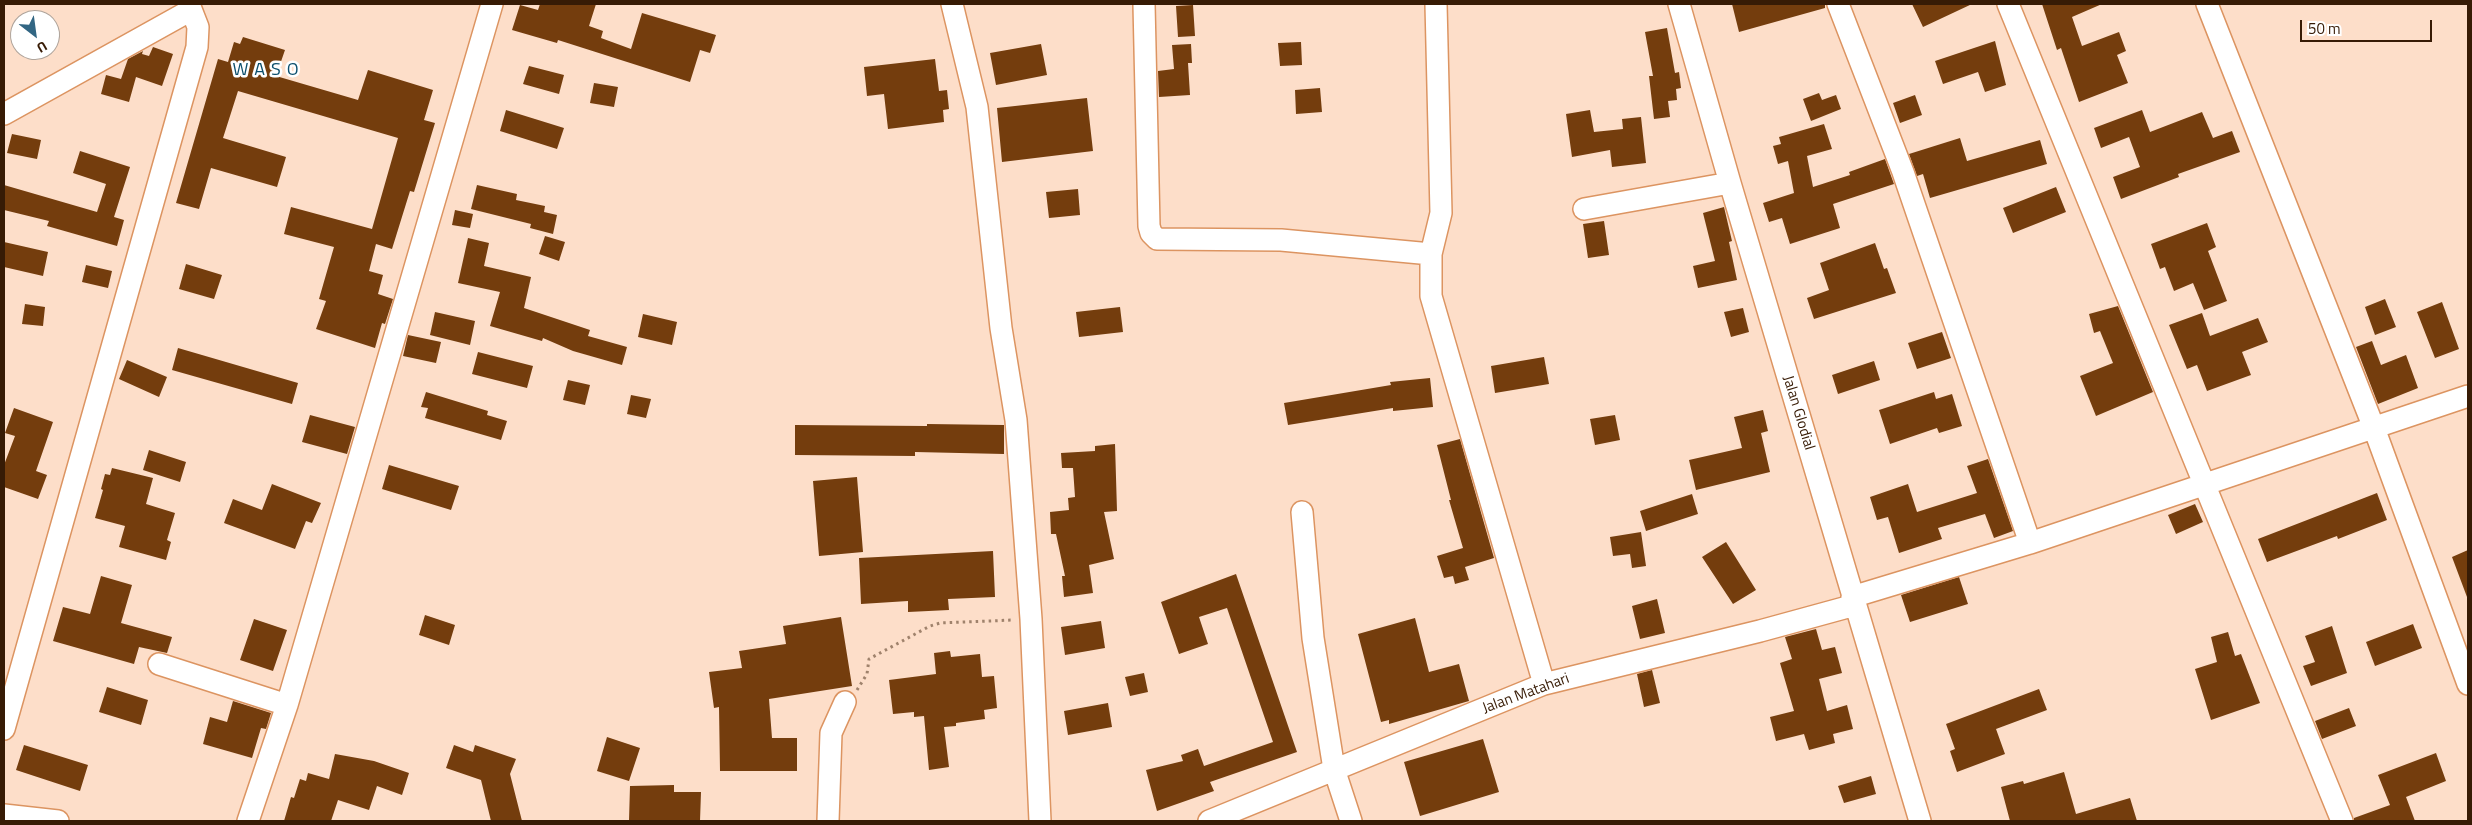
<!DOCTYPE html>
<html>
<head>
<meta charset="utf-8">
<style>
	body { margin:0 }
	#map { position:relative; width:2472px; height:825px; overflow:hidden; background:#fddec9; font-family:"Titillium Web",sans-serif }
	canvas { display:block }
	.frame { position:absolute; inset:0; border:5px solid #371b05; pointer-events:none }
	.north { position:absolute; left:10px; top:10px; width:50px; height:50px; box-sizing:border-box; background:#fff; border:1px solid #afa49b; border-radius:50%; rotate:150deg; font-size:14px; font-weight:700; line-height:20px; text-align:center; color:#371b05 }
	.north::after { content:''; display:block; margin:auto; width:18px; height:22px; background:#326683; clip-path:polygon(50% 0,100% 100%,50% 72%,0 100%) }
	.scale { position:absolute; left:2300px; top:20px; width:132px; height:22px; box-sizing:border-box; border:2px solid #371b05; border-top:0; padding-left:6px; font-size:15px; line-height:18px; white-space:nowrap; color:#371b05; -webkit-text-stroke:4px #fff; paint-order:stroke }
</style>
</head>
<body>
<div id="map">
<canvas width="2472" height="825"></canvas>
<div class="frame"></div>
<div class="north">U</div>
<div class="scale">50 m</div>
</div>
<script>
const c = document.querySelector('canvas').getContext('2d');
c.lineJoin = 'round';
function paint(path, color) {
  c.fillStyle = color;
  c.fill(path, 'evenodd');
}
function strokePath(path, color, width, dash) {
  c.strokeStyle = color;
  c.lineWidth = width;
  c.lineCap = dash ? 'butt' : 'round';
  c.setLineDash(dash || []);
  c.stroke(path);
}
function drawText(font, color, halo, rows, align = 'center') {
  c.font = font + ' "Titillium Web",sans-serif';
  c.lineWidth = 5;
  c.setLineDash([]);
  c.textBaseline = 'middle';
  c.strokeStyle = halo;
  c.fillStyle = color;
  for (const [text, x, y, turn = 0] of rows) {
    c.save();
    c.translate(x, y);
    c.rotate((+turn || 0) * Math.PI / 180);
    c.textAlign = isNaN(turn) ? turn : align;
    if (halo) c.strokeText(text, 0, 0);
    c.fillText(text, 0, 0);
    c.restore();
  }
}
const building = new Path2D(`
	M540 4H596L589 26 603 31 601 38 631 49 642 13 716 35 710 53 700 50 690 82 558 40 557 43 512 30 520 5 538 10Z
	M1732 4H1825V8L1739 32Z
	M1912 4H1972L1923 27Z
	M2042 4H2102L2072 17 2082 46 2119 32 2126 51 2117 55 2128 83 2079 102 2061 48 2057 50Z
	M1193 5 1195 36 1178 37 1176 6Z
	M1667 28 1675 73 1679 72 1681 88 1676 89 1677 100 1668 101 1670 117 1654 119 1649 76H1653L1645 32Z
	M243 37 285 50 276 76 358 100 368 70 433 90 424 120 435 123 414 192 410 191 392 249 376 244 369 271 383 275 378 294 393 299 385 324 382 323 375 348 316 329 326 301 319 299 334 247 284 234 291 207 372 229 398 138 238 91 223 138 286 157 277 187 211 168 199 209 176 203 218 59 228 62 234 42 240 44Z
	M1995 41 2006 85 1985 92 1978 72 1943 84 1935 61Z
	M1301 42 1302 65 1280 66 1278 43Z
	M1041 44 1047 75 996 85 990 53Z
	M1191 44 1192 63H1188L1190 95 1159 97 1158 71 1174 69 1172 45Z
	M153 47 173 54 162 86 136 77 129 102 101 94 106 75 121 79 128 59 143 51 142 54 149 56Z
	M935 59 939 91 947 90 949 109 943 110 944 122 888 129 884 94 867 96 864 67Z
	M529 66 564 75 559 94 523 84Z
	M594 83 618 87 614 107 590 103Z
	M1320 88 1322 112 1296 114 1295 90Z
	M1819 93 1822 100 1836 95 1841 109 1811 121 1803 99Z
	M1915 95 1922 115 1900 123 1893 103Z
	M1087 98 1093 151 1002 162 997 108Z
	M506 110 564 128 557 149 500 131Z
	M1590 110 1594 132 1623 129 1622 119 1641 117 1646 163 1612 167 1610 150 1572 157 1566 114Z
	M2142 110 2150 132 2202 112 2213 138 2232 131 2240 152 2178 174 2179 177 2121 199 2113 177 2140 167 2129 137 2101 148 2094 128Z
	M1824 124 1832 149 1807 156 1813 187 1850 175 1849 172 1885 159 1894 184 1833 204 1840 228 1790 244 1782 218 1769 222 1763 203 1794 193 1788 161 1778 164 1773 146 1781 144 1779 137Z
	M12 134 41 140 37 159 7 153Z
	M1960 138 1967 161 2040 140 2047 164 1930 198 1923 174 1917 176 1909 154Z
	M80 151 130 167 114 217 124 220 117 246 47 226 49 221 4 210V185L97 212 106 184 73 173Z
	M477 185 517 194 516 200 545 206 544 212 557 215 553 234 530 228 531 224 471 209Z
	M2056 187 2066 212 2013 233 2003 208Z
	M1078 189 1080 215 1049 218 1046 192Z
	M1724 207 1732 241 1729 242 1737 280 1698 288 1693 266 1715 261 1703 213Z
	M455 210 473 214 470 228 452 225Z
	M1604 221 1609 255 1588 258 1583 224Z
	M2207 223 2216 247 2208 251 2227 301 2204 310 2193 283 2174 291 2165 267 2160 269 2151 244Z
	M545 236 565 242 559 261 539 254Z
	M468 238 489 243 484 266 531 277 524 308 590 330 588 336 627 347 622 365 573 351 543 338 542 341 490 326 500 292 458 283Z
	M4 242 48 252 43 276 4 267Z
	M1875 243 1884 269 1887 268 1896 293 1814 319 1807 298 1829 290 1820 263Z
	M186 264 222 275 214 299 179 289Z
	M86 265 112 271 108 288 82 282Z
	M2385 299 2396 327 2375 335 2365 307Z
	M2442 302 2459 349 2435 358 2417 312Z
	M25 304 45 307 43 326 22 324Z
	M2118 306 2153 392 2096 416 2080 376 2113 363 2100 331 2094 333 2089 314Z
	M1120 307 1123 332 1079 337 1076 312Z
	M1743 308 1749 332 1731 337 1724 312Z
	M435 312 475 321 470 345 430 335Z
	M2202 313 2210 336 2258 318 2268 342 2242 352 2251 375 2207 391 2197 365 2187 369 2169 325Z
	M643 314 677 322 672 345 638 337Z
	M1942 332 1951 358 1917 369 1908 343Z
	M408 335 441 342 436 363 403 356Z
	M2372 341 2381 365 2406 355 2418 388 2378 404 2356 347Z
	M178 348 298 383 292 404 172 370Z
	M478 352 533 366 527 388 472 374Z
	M1544 357 1549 384 1495 393 1491 366Z
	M127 360 167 377 159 397 119 379Z
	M1874 361 1880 380 1838 394 1832 375Z
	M1430 378 1433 407 1393 411V408L1288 425 1284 403 1391 385 1390 382Z
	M568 380 590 385 585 405 563 400Z
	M426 392 488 411 487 415 507 421 501 440 425 418 428 408 421 407Z
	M1934 392 1936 399 1952 394 1962 426 1939 433 1937 428 1890 444 1879 410Z
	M631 395 651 399 646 418 627 414Z
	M14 408 53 422 36 471 47 475 38 499 4 487V465L15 436 5 433Z
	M1763 410 1768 431 1761 433 1770 472 1696 490 1689 460 1742 448 1734 417Z
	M310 415 355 427 347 454 302 442Z
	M1615 415 1620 440 1595 445 1590 419Z
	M927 424 1004 425V454L915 452V456L795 455V425L927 426Z
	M1460 439 1494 558 1465 567 1469 580 1455 584 1453 576 1444 578 1437 556 1463 548 1449 500H1451L1437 445Z
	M1115 444 1117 511 1104 512 1114 559 1089 565 1093 593 1064 597 1062 576H1065L1056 534H1051L1050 512 1069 510 1068 498 1075 497 1073 468H1062L1061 453 1095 451V446Z
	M149 450 186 462 180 482 143 470Z
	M1988 459 2013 531 1994 538 1985 514 1938 528 1942 539 1899 553 1888 517 1877 520 1870 497 1908 484 1917 512 1977 493 1967 466Z
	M389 465 459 486 451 510 382 489Z
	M112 468 153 478 146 504 175 513 167 540 171 542 166 560 119 547 125 526 95 518 103 490 101 489 105 474 110 475Z
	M857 477 863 552 819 556 813 481Z
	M272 484 321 503 312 523 306 521 295 549 224 523 233 499 262 510Z
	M2377 493 2387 520 2338 539 2337 536 2267 562 2258 539Z
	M1692 494 1698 514 1646 531 1640 511Z
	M2195 504 2203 522 2176 534 2168 515Z
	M1641 532 1646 566 1632 568 1630 554 1613 556 1610 537Z
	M1726 542 1756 590 1733 604 1702 557Z
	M2468 550V597H2467L2452 557Z
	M993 551 995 597 948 599 949 610 908 612V601L861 604 859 558Z
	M1236 574 1297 752 1210 782 1214 791 1157 811 1146 770 1183 761 1181 755 1198 749 1204 766 1273 742 1227 608 1199 617 1208 644 1179 654 1161 602Z
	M101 576 132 585 121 623 172 637 167 653 139 647 134 664 53 641 63 607 90 614Z
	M1959 577 1968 604 1910 622 1901 595Z
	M1657 599 1665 633 1640 639 1632 606Z
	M425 615 455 625 449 645 419 635Z
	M841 617 852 686 769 699 772 738H797V771H720L719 707 714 708 709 672 742 668 739 651 786 644 783 626Z
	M1415 618 1429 672 1459 664 1469 701 1389 724V720L1381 722 1358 634Z
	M254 619 287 630 273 671 240 660Z
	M1101 621 1105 648 1065 655 1061 627Z
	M2413 624 2422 648 2375 666 2366 642Z
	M2332 626 2347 673 2311 686 2303 666 2315 662 2305 636Z
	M1816 629 1822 650 1835 647 1842 673 1819 679 1827 711 1847 705 1853 729 1833 734 1835 743 1809 750 1804 734 1776 741 1770 717 1794 711 1780 663 1792 659 1785 637Z
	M2228 632 2235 656 2241 654 2260 703 2211 720 2195 669 2217 662 2211 637Z
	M950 651 951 657 980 654 982 677 994 676 997 708 984 710 985 719 956 723V726L944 727 949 767 929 770 924 716 914 717V712L893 714 889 680 936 674 934 653Z
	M1652 670 1660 703 1644 707 1637 674Z
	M1144 673 1148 692 1130 696 1125 677Z
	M107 687 148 700 141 725 99 712Z
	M2039 689 2047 710 1996 729 2005 754 1957 772 1950 751 1955 749 1946 724Z
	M233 701 271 713 266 729 261 728 252 758 203 744 210 717 227 722Z
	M1108 703 1112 727 1068 735 1064 711Z
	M2349 708 2356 726 2322 739 2315 721Z
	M607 737 640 748 629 781 597 771Z
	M1483 739 1499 792 1420 816 1404 762Z
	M24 745 88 765 80 791 16 770Z
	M454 745 473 752 475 745 516 759 510 774 522 821H491L481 780 446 768Z
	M2436 753 2446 781 2406 797 2415 821H2354V818L2390 805 2378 775Z
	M335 754 374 761 409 773 402 795 377 786 369 810 338 800 331 821H284L291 797 294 798 300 779 306 781 308 773 329 779Z
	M2064 772 2076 814 2130 798 2137 821H2010L2001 787 2023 781 2024 784Z
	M1871 776 1876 794 1844 803 1838 786Z
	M674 785V792H701L700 821H629L630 786Z`);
const path = new Path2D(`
	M857 690 867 674 869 659 930 626 940 623 1013 620`);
const minor = new Path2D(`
	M952 4 977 107 1001 328 1016 420 1031 619 1040 821
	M1144 4 1149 226 1151 233 1157 239 1281 240 1431 254
	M1436 4 1441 213 1431 254V296L1544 684
	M1679 4 1730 183 1920 821
	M1838 4 1903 172 2030 543
	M2008 4 2342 821
	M2207 4 2374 428 2468 684
	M4 114 191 10
	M1584 209 1730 183
	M1302 512 1313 638 1334 769 1351 821
	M1852 597 2030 543 2468 396
	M159 664 287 705
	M4 729 197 47 198 27 189 4
	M4 815 58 821
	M248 821 287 705 492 4
	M828 821 831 733 845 702
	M1209 821 1544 684 1760 631 1855 605`);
const streetNames = [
	["Jalan Glodial",1798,413,73],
	["Jalan Matahari",1526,694,-20]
];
const quarterNames = [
	["W A S O",266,71]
];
paint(building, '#743d0d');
strokePath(minor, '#dc9461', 24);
strokePath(path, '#9f826c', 3, [2.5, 4]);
strokePath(minor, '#fff', 21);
drawText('15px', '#371b05', '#fff', streetNames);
c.letterSpacing = '1px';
drawText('18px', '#0c4f6d', '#fff', quarterNames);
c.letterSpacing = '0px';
</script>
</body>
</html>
